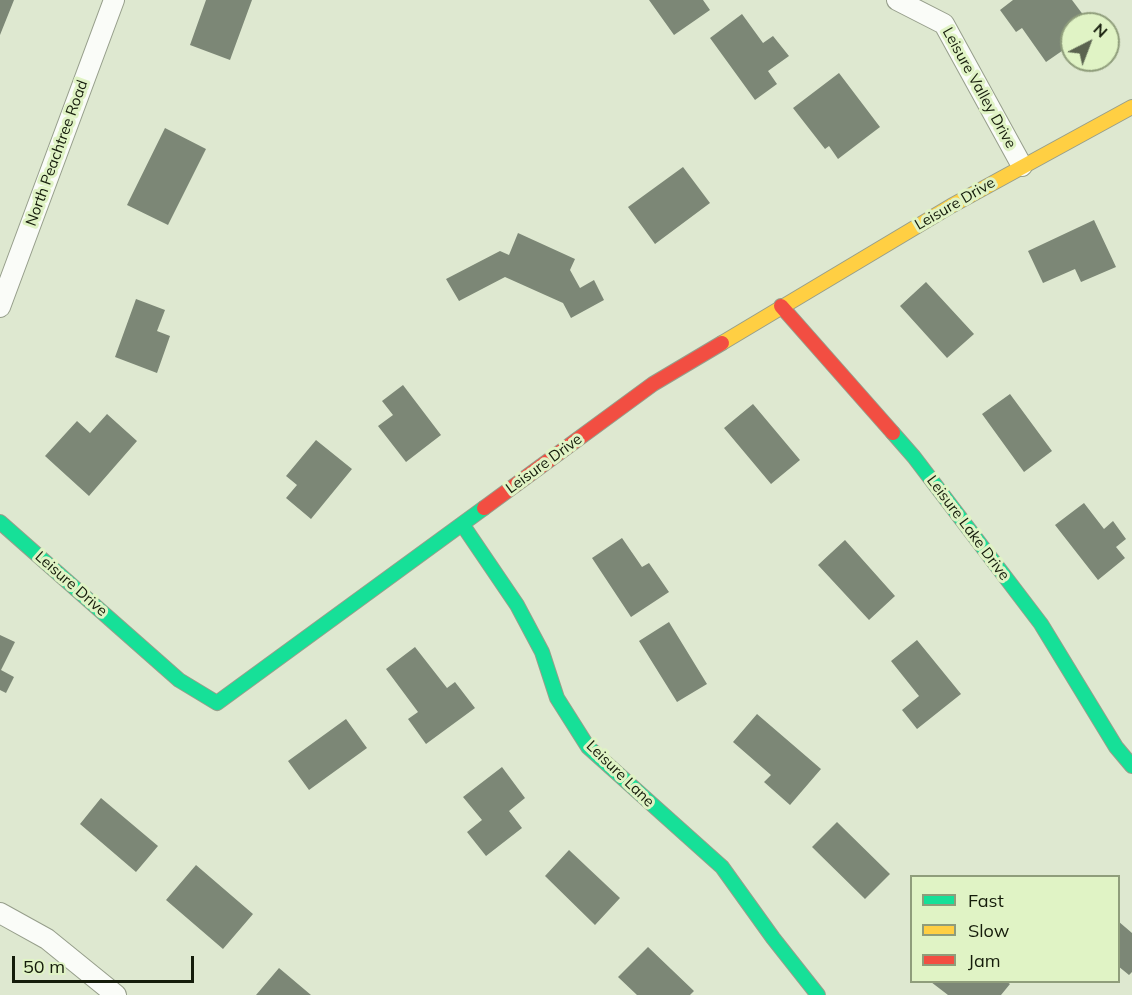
<!DOCTYPE html>
<html>
<head>
<meta charset="utf-8">
<style>
	body { margin:0 }
	#map { position:relative; width:1132px; height:995px; overflow:hidden; background:#dee8d0; font-family:Mulish,sans-serif }
	canvas { display:block }
	.legend { position:absolute; left:910px; top:875px; width:210px; height:108px; box-sizing:border-box; background:#e0f3c5; border:2px solid #8f9d7b; margin:0; padding:8px 10px; list-style:none; font-size:18px; color:#151c0b }
	.legend li { display:flex; align-items:center; gap:12px; height:30px }
	.legend b { width:30px; border:2px solid #8f9d7b }
	.north { position:absolute; left:1060px; top:12px; width:60px; height:60px; box-sizing:border-box; background:#e0f3c5; border:2px solid #8f9d7b; border-radius:50%; rotate:42deg; font-size:16px; font-weight:700; line-height:24px; text-align:center; color:#151c0b }
	.north::after { content:''; display:block; margin:auto; width:21px; height:27px; background:#5b6350; clip-path:polygon(50% 0,100% 100%,50% 72%,0 100%) }
	.scale { position:absolute; left:12px; top:956px; width:182px; height:27px; box-sizing:border-box; border:3px solid #151c0b; border-top:0; padding-left:8px; font-size:18px; line-height:21px; white-space:nowrap; color:#151c0b; -webkit-text-stroke:4px #e0f3c5; paint-order:stroke }
</style>
</head>
<body>
<div id="map">
<canvas width="1132" height="995"></canvas>
<ul class="legend">
<li><b style="height:8px;background:#16e098"></b>Fast</li>
<li><b style="height:8px;background:#ffcf43"></b>Slow</li>
<li><b style="height:8px;background:#f24e42"></b>Jam</li>
</ul>
<div class="north">N</div>
<div class="scale">50 m</div>
</div>
<script>
const c = document.querySelector('canvas').getContext('2d');
c.lineJoin = 'round';
function paint(path, color) {
  c.fillStyle = color;
  c.fill(path, 'evenodd');
}
function strokePath(path, color, width, dash) {
  c.strokeStyle = color;
  c.lineWidth = width;
  c.lineCap = dash ? 'butt' : 'round';
  c.setLineDash(dash || []);
  c.stroke(path);
}
function drawText(font, color, halo, rows, align = 'center') {
  c.font = font + ' Mulish,sans-serif';
  c.lineWidth = 6;
  c.setLineDash([]);
  c.textBaseline = 'middle';
  c.strokeStyle = halo;
  c.fillStyle = color;
  for (const [text, x, y, turn = 0] of rows) {
    c.save();
    c.translate(x, y);
    c.rotate((+turn || 0) * Math.PI / 180);
    c.textAlign = isNaN(turn) ? turn : align;
    if (halo) c.strokeText(text, 0, 0);
    c.fillText(text, 0, 0);
    c.restore();
  }
}
const building = new Path2D(`
	M0 0H14L0 35Z
	M206 0H252L230 60 190 45Z
	M649 0H703L710 10 674 35Z
	M1013 0H1072L1090 24H1072V44L1046 62 1022 28 1016 32 1000 10Z
	M742 14 763 43 773 36 789 56 768 71 777 84 755 100 710 38Z
	M839 73 880 127 838 159 829 146 825 149 793 108Z
	M165 128 206 149 168 225 127 205Z
	M683 167 710 203 655 244 628 207Z
	M1094 220 1116 267 1081 282 1075 269 1043 283 1028 251Z
	M518 233 575 259 570 270 580 288 594 280 604 300 571 318 563 303 505 277 459 301 446 279 500 251 509 255Z
	M926 282 974 334 947 358 900 306Z
	M136 299 165 310 157 331 170 336 157 373 115 357Z
	M403 385 441 435 406 462 378 426 393 415 382 401Z
	M1010 394 1052 451 1024 472 982 414Z
	M753 404 800 460 771 484 724 428Z
	M107 414 137 441 89 496 45 456 77 421 90 433Z
	M316 440 352 469 311 519 286 498 297 485 286 476Z
	M1084 503 1104 529 1113 521 1126 539 1116 547 1125 558 1098 580 1055 525Z
	M622 538 642 567 649 563 669 592 631 617 592 558Z
	M845 540 895 596 869 620 818 565Z
	M669 622 707 684 677 702 639 641Z
	M0 635 15 642 1 670 14 677 6 693 0 690Z
	M917 640 961 694 917 729 902 710 919 696 891 661Z
	M415 647 447 688 455 682 475 708 426 744 408 719 418 712 386 669Z
	M757 714 821 769 790 805 764 782 771 775 733 742Z
	M346 719 367 748 309 790 288 761Z
	M502 767 525 798 509 811 522 828 486 856 467 832 482 820 463 797Z
	M101 798 158 846 136 872 80 824Z
	M837 822 890 874 865 899 812 847Z
	M569 850 620 898 595 925 545 876Z
	M196 865 253 914 223 949 166 900Z
	M1118 921 1132 933V972L1129 975 1118 966Z
	M648 947 694 991 690 995H637L618 977Z
	M279 968 311 995H256Z
	M931 982H1007L1010 984 1001 995H948Z`);
const street = new Path2D(`
	M897 0 944 24 1022 166
	M0 307 114 0
	M0 913 47 939 116 995`);
const fast = new Path2D(`
	M893 433 914 457 1041 624 1116 747 1132 766
	M0 522 179 680 217 703 484 508
	M462 524 517 605 542 652 557 698 588 747 722 867 773 938 818 995`);
const slow = new Path2D(`
	M722 343 951 206 1132 107`);
const jam = new Path2D(`
	M781 306 893 433
	M484 508 653 384 722 343`);
const streetNames = [
	["Leisure Valley Drive",979,88,61],
	["North Peachtree Road",57,153,-70],
	["Leisure Drive",955,204,-30],
	["Leisure Drive",544,464,-36],
	["Leisure Lake Drive",968,528,53],
	["Leisure Drive",71,584,41],
	["Leisure Lane",620,774,44]
];
paint(building, '#7c8776');
strokePath(street, '#969e8b', 22);
strokePath(fast, '#969e8b', 16);
strokePath(slow, '#969e8b', 16);
strokePath(jam, '#969e8b', 16);
strokePath(street, '#fafcf8', 20);
strokePath(fast, '#16e098', 14);
strokePath(slow, '#ffcf43', 14);
strokePath(jam, '#f24e42', 14);
drawText('15px', '#151c0b', '#e0f3c5', streetNames);
</script>
</body>
</html>
